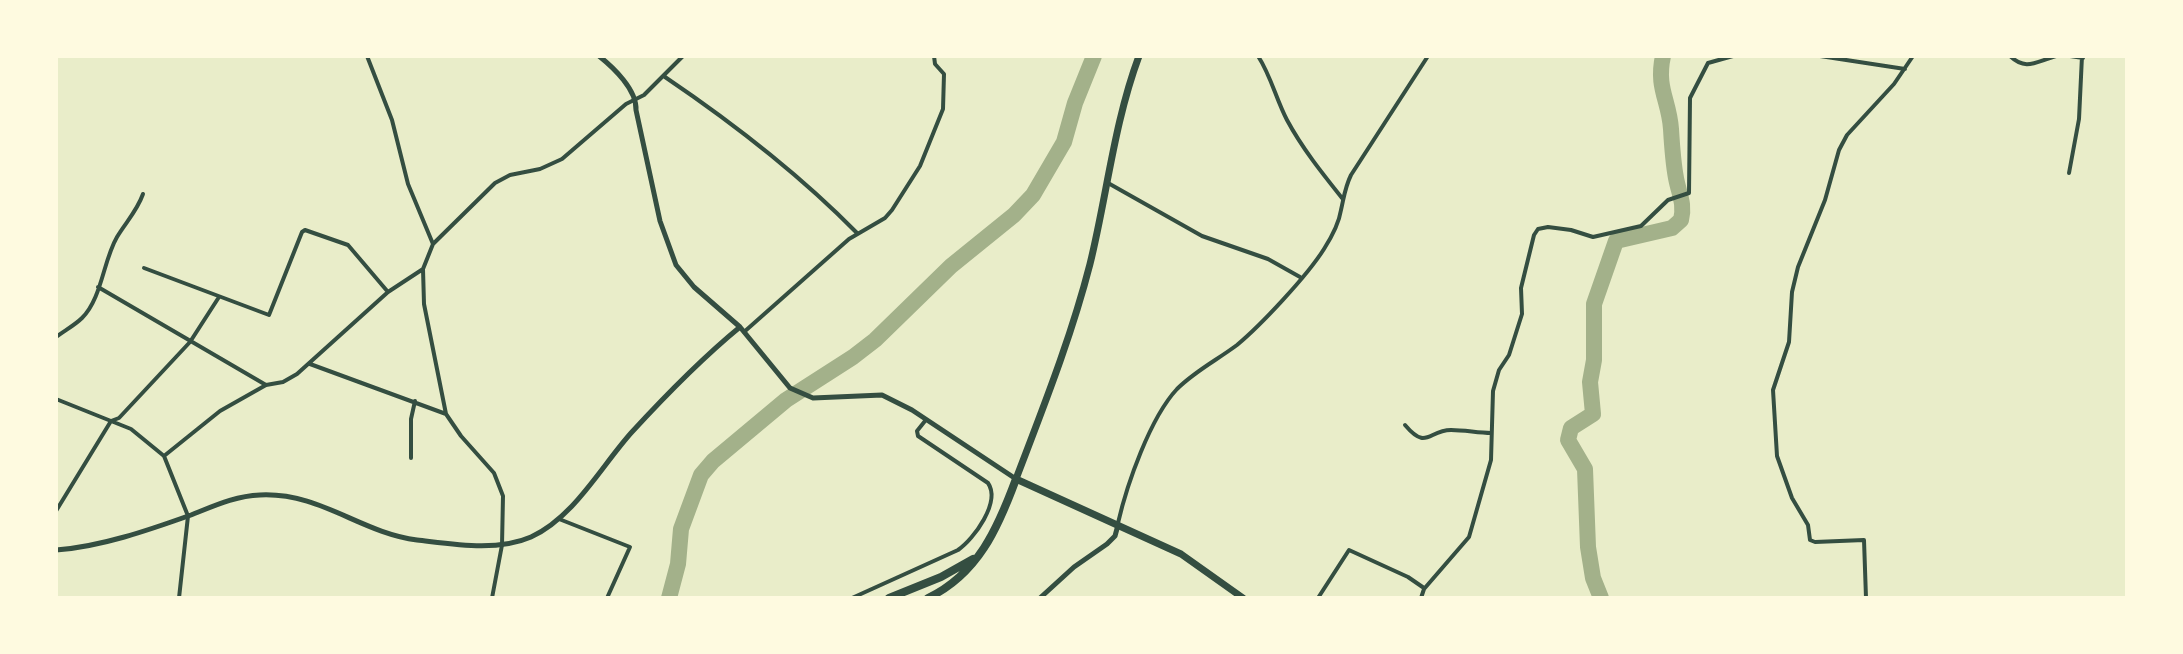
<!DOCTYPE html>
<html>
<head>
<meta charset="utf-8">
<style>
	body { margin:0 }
	#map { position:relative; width:2183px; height:654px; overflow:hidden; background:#e9edc9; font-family:Merriweather,serif }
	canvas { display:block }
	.frame { position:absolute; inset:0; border:58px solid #fefae0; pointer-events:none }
</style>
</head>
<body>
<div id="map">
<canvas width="2183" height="654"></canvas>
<div class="frame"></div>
</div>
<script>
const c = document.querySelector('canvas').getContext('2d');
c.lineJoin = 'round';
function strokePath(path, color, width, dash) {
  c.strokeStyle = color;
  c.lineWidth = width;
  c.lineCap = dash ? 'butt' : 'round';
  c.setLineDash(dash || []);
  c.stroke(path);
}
const river = new Path2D(`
	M669 598 678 564 681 529 701 475 713 461 786 400 853 357 875 340 951 266 1014 215 1033 195 1064 142 1075 103 1094 56
	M1601 598 1593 578 1588 547 1585 469 1568 440 1571 428 1593 414 1590 382 1594 360V304L1616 241 1672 228 1681 220C1685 204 1679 194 1676 178 1673 162 1672 146 1671 129 1669 100 1656 88 1663 56`);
const minor = new Path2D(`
	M367 56 392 120 408 184 433 244 423 269 424 304 446 414 461 436 494 473 503 496 502 545 492 598
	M1258 56C1271 76 1276 99 1287 120 1302 148 1322 173 1342 198
	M1820 56 1905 69
	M2010 56C2026 71 2035 62 2056 56
	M2070 56 2083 58
	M665 77C733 123 799 174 857 233
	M2069 173 2079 119 2082 56
	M1108 183 1202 236 1268 259 1300 277
	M433 244 495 183 510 175 540 169 562 159 626 104 644 95 683 56
	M144 268 269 315 302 232 305 230 348 245 388 292
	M98 287 266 385 283 382 297 374 388 292 423 269
	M744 332 849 239 885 218 892 210 920 166 943 109 944 74 935 64 934 56
	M56 337C64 331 75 325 82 318 102 298 103 261 117 237 126 222 137 211 143 194
	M310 364 446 414
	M56 399 131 429 164 456 188 516 179 598
	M1405 425C1427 451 1428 430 1451 430 1465 430 1478 433 1491 433
	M164 456 220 411 266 385
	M411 458V419L415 401
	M56 511 111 421 119 418 190 342 219 297
	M559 519 630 547 607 598
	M1118 523C1127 484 1150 418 1177 389 1195 371 1217 360 1237 345 1261 325 1307 276 1324 249 1331 238 1339 223 1341 210 1344 197 1345 187 1351 175L1428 56
	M852 598 958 550C974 539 1001 502 988 483L918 436 917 431 925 421
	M1318 598 1349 550 1408 577 1424 588
	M1421 598 1424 589 1469 537 1491 460 1493 391 1499 370 1509 355 1522 314 1521 288 1534 235 1538 229 1548 227 1571 230 1593 237 1641 226 1668 200 1689 193 1690 98 1708 63 1733 56
	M1866 598 1864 540 1815 542 1810 540 1808 525 1792 498 1777 456 1773 390 1789 342 1792 292 1798 267 1825 200 1839 150 1847 135 1894 84 1913 56`);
const tertiary = new Path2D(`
	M599 56C614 68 637 90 636 110L660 221 676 265 694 287 740 327 790 388 813 398 882 395 912 410 1016 479
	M56 550C100 547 149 530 191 515 214 506 235 496 260 495 320 492 361 533 417 540 452 544 497 552 531 537 574 517 600 468 631 433 665 396 701 359 740 327
	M1040 598 1074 567 1107 544 1115 536 1118 525`);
const primary = new Path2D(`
	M1139 56C1114 123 1107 195 1090 264 1071 338 1043 408 1016 479L1181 554 1243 598`);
const motorway = new Path2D(`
	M889 598 941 577 973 559
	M928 598C978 574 998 528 1016 479`);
strokePath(river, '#a3b18a', 16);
strokePath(minor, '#344e41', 4);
strokePath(tertiary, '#344e41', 5);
strokePath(primary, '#344e41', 7);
strokePath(motorway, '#344e41', 8);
</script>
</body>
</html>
